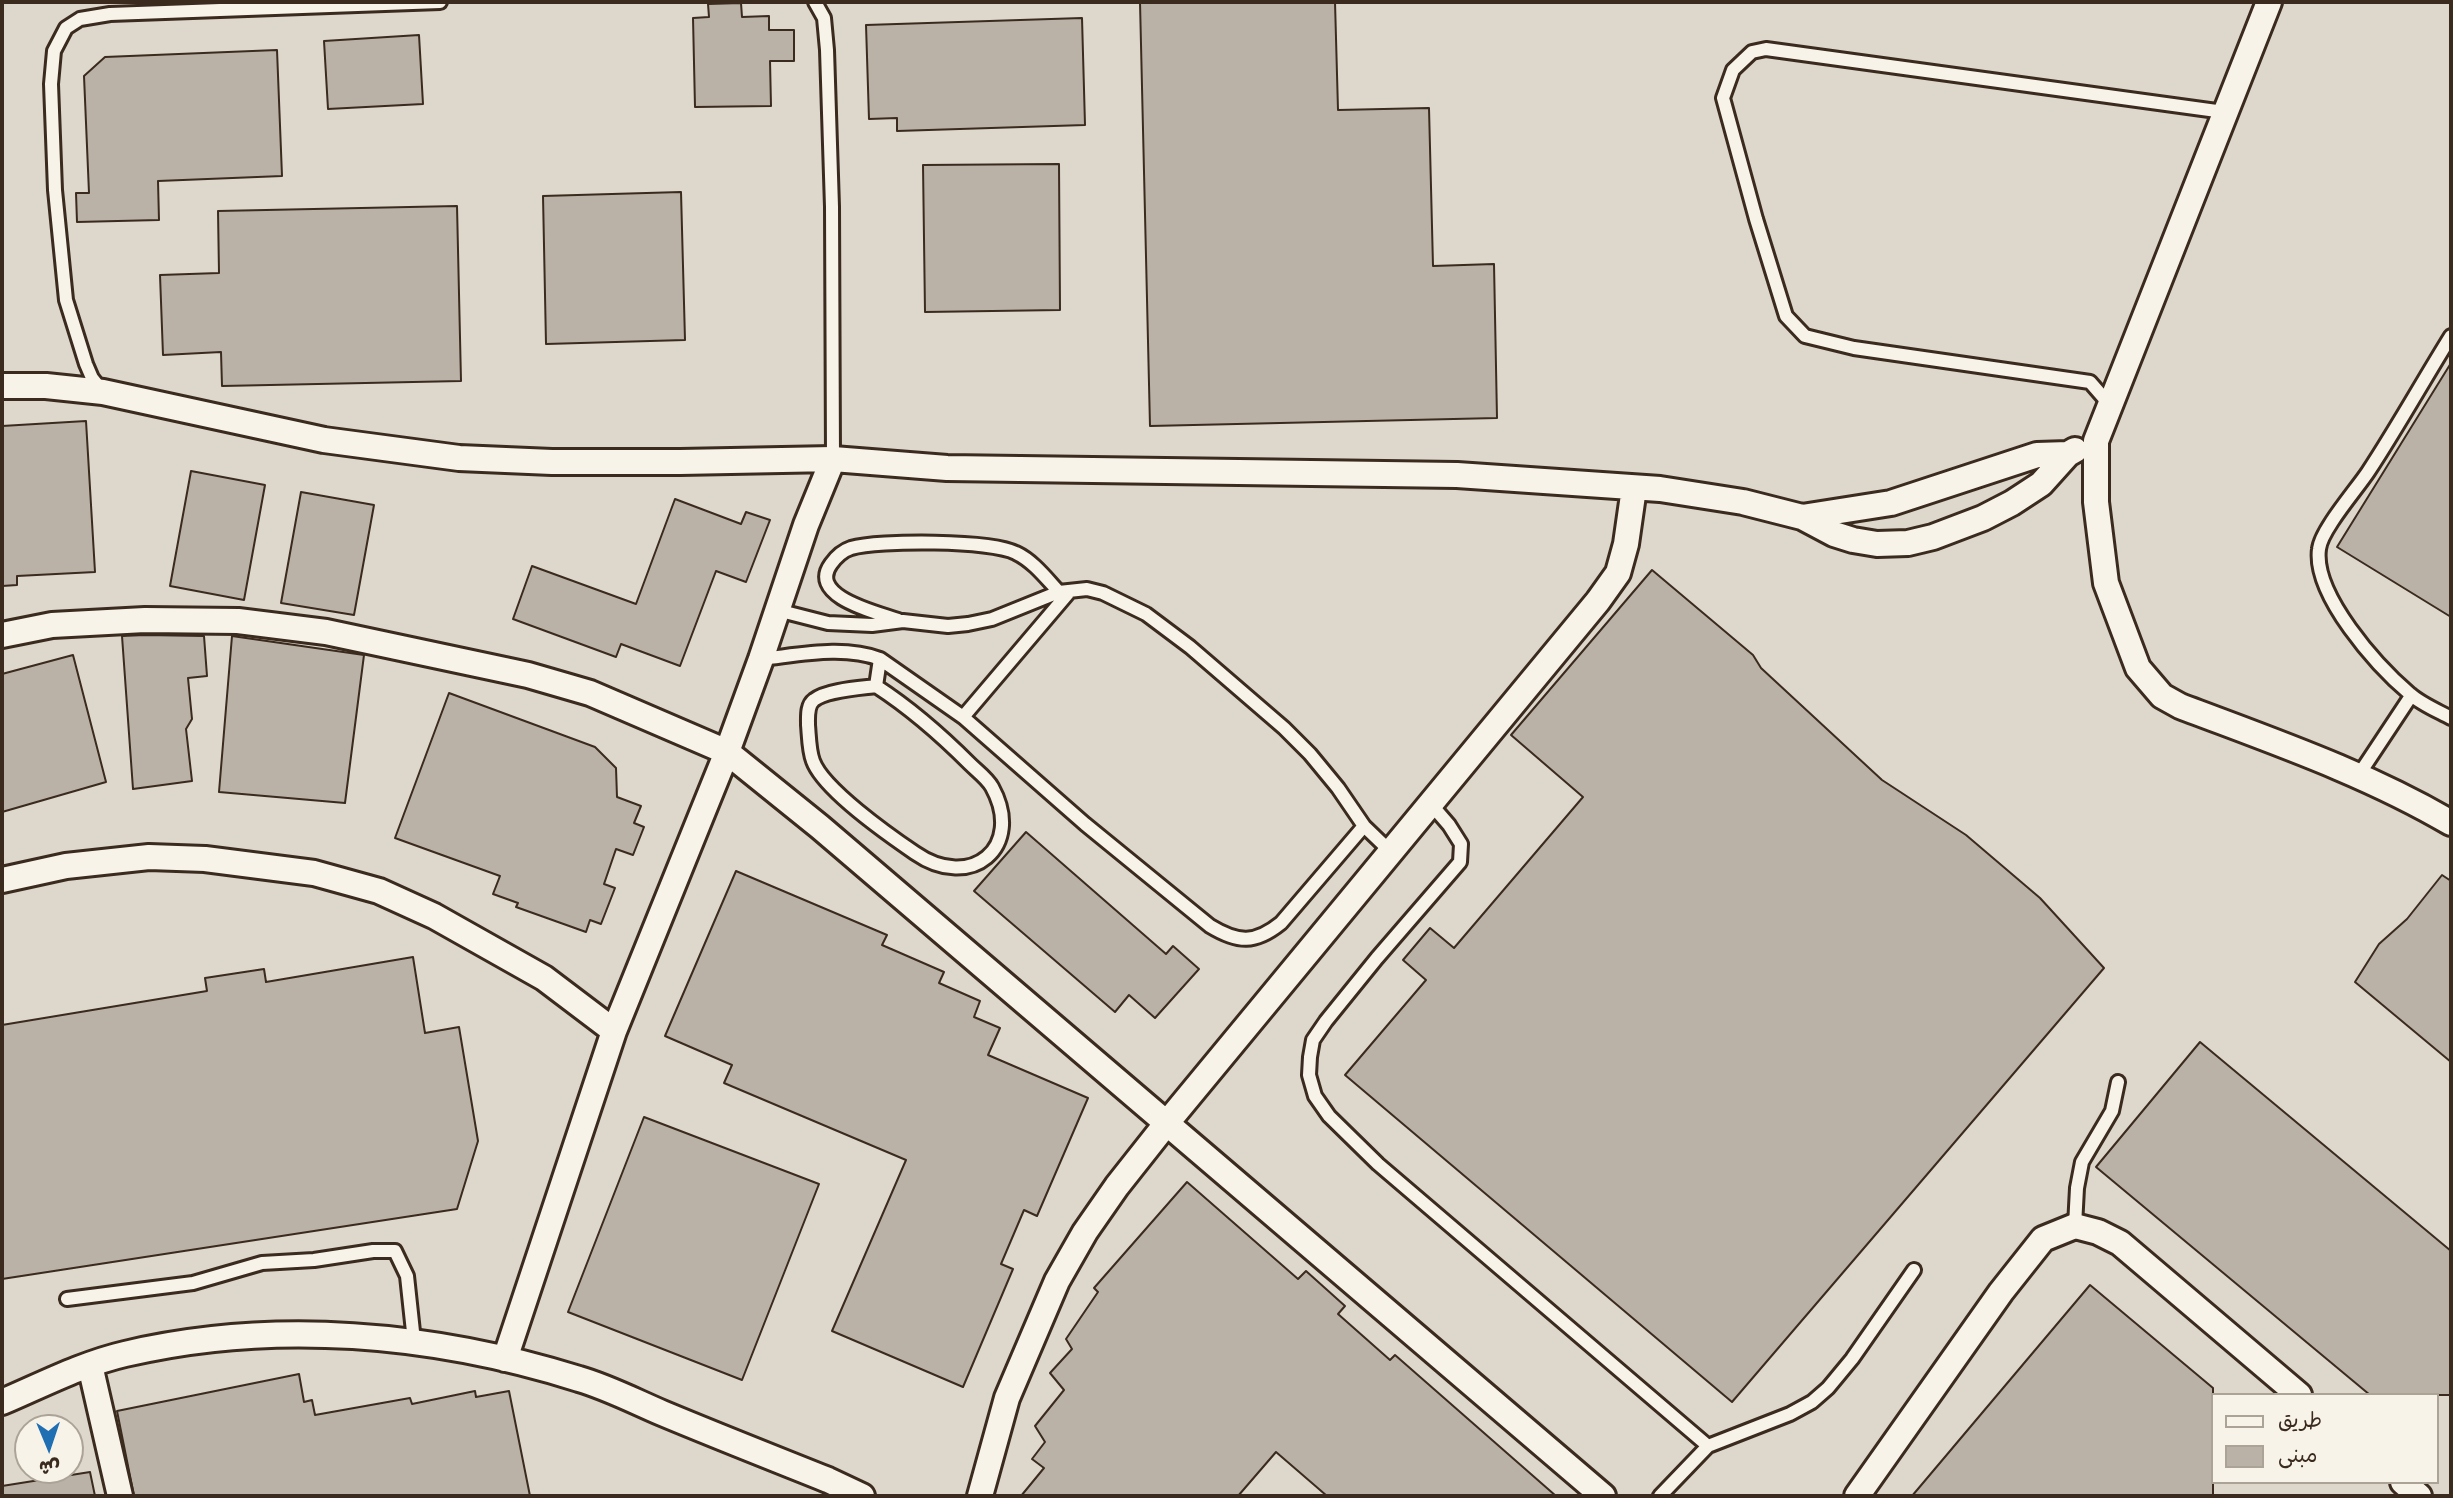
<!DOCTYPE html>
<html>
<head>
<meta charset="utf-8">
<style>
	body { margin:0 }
	#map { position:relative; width:2453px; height:1498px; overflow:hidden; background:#ece7dc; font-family:Delius,"Playpen Sans Arabic",sans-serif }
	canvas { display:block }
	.frame { position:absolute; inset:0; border:4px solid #3b2a1e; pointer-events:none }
	.legend { position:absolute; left:2211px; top:1393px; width:228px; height:91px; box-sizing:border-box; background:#f7f3e8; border:2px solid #aca397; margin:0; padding:9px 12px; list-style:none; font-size:21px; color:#3b2a1e }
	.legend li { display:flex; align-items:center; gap:14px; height:35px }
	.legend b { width:35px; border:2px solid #aca397 }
	.north { position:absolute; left:14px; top:1414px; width:70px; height:70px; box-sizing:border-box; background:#f7f3e8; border:2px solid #aca397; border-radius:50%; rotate:178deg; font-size:19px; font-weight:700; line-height:28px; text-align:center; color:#3b2a1e }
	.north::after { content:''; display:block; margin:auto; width:24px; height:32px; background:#1f6fb2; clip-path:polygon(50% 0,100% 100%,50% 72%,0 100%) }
</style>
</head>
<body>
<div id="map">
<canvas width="2453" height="1498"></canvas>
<div class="frame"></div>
<ul class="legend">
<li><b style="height:9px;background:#f7f3e8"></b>طريق</li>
<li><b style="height:19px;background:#bab2a7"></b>مبنى</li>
</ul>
<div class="north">ش</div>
</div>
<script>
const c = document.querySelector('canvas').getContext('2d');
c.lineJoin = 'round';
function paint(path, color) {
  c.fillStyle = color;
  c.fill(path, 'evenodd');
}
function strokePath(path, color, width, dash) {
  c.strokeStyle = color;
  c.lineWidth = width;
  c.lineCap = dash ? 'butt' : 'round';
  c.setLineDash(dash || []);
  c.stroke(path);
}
const built = new Path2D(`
	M2 2H2451V1496H2ZM2213 1395H2437V1482H2213ZM28 1428H70V1470H28Z`);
const building = new Path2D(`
	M1140 2H1335L1338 110 1429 108 1433 266 1494 264 1497 418 1150 426Z
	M741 3 742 17 769 16V30H794V61H770L771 106 695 107 693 18 709 17 708 4Z
	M1082 18 1085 125 897 131V118L869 119 866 25Z
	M419 35 423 104 328 109 324 41Z
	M277 50 282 176 158 181 159 220 77 222 76 193H89L84 76 105 57Z
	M1059 164 1060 310 925 312 923 165Z
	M681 192 685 340 546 344 543 196Z
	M457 206 461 381 222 386 221 352 163 355 160 275 219 273 218 211Z
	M2451 363V617L2337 547Z
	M86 421 95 572 17 576V585L2 586V426Z
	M191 471 265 485 244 600 170 586Z
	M301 492 374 505 354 615 281 603Z
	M675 499 741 524 746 512 770 520 746 582 716 571 680 666 621 644 616 657 513 619 532 566 636 604Z
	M1652 570 1753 655 1761 668 1882 780 1966 835 2040 898 2104 968 1732 1402 1345 1075 1426 980 1403 960 1430 928 1454 948 1583 797 1511 735Z
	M145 635 204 636 207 676 188 678 192 719 186 729 192 781 133 789 122 636Z
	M232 636 364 655 345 803 219 792Z
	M73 655 106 782 2 812V674Z
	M449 693 595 747 616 768 617 797 641 806 634 823 644 827 633 855 616 849 604 884 615 888 601 924 590 920 586 932 516 907 518 903 493 894 500 876 395 838Z
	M1026 832 1166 954 1173 946 1199 969 1155 1018 1129 995 1115 1012 974 891Z
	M736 871 887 935 882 945 944 972 939 983 980 1001 974 1017 1000 1028 988 1055 1088 1098 1037 1216 1024 1210 1001 1264 1013 1269 963 1387 832 1331 906 1160 724 1083 732 1065 665 1036Z
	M2442 875 2451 881V1062L2355 982 2379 944 2407 919Z
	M413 957 425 1033 459 1027 478 1141 457 1209 2 1279V1025L207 991 205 978 264 969 266 982Z
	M2200 1042 2451 1251V1395H2370L2096 1167Z
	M644 1117 819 1184 742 1380 568 1312Z
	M1187 1182 1298 1279 1306 1271 1345 1306 1338 1314 1390 1360 1395 1355 1556 1496H1327L1276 1452 1238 1496H1021L1044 1468 1032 1459 1045 1442 1035 1426 1064 1390 1050 1373 1072 1349 1066 1339 1098 1292 1094 1288Z
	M2090 1285 2213 1388V1496H1912Z
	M299 1374 304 1402 312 1400 315 1415 410 1398 412 1404 475 1391 476 1397 509 1391 530 1496H134L117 1411Z
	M90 1472 95 1496H2V1486Z`);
const service = new Path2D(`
	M815 2 824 18 827 50 832 207 833 459
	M2451 336C2423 381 2397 428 2368 472 2356 490 2321 530 2319 549 2313 595 2377 666 2410 694 2421 704 2438 711 2451 718
	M103 392 92 378 86 364 66 300 55 190 51 84 54 51 66 28 80 19 110 14 440 2
	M2110 405 2090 382 1854 348 1805 336 1786 316 1756 219 1723 98 1733 70 1752 52 1766 49 2224 112
	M777 610 828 623 872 625 903 621 948 626 968 624 992 619 1059 592 1087 589 1103 593 1146 614 1190 647 1284 728 1310 754 1338 788 1364 826
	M898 620C879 613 807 597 831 564 836 557 842 551 851 548 879 540 991 540 1016 553 1033 561 1046 578 1059 592
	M761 659C799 655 843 645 880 659L963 717 1085 824 1210 926C1238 943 1255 944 1281 923L1364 826 1391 852
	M876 686C910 708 941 735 970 764 977 771 987 778 992 787 1025 847 971 892 915 853 890 836 823 789 813 761 809 751 809 736 808 725 808 716 807 705 814 700 826 690 860 688 876 686L880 659
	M963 717 1070 591
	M2358 776 2411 696
	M1430 803 1449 825 1461 844 1460 862 1377 958 1326 1021 1313 1040 1310 1057 1309 1075 1315 1096 1329 1116 1378 1164 1708 1446
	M2075 1226 2077 1188 2082 1162 2112 1111 2118 1082
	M67 1299 193 1283 262 1263 314 1260 373 1251H395L407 1276 414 1341
	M1660 1496 1708 1446 1790 1414 1812 1402 1828 1388 1852 1359 1914 1270`);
const minor = new Path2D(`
	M2269 2 2096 441V502L2106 583 2138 668 2162 696 2180 706C2272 741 2366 773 2451 823
	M2 386H46L103 392 324 440 459 458 552 462H680L833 459 947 468 1457 475 1660 489 1743 502 1802 517 1834 534 1853 540 1877 544 1908 543 1933 537 1983 518 2012 503 2041 484 2068 454
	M1802 517 1891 503 2037 455 2068 454 2075 450
	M2 635 52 625 145 620 238 621 326 632 528 675 590 693 727 752 820 827 1603 1496
	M2 880 66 866 149 857 205 859 314 873 379 891 434 916 544 978 614 1031
	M505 1359 614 1031 727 752 761 659 806 525 833 459
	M90 1365 120 1496
	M2 1402C42 1385 82 1364 125 1354 274 1319 433 1333 579 1379 607 1387 634 1401 662 1413 717 1436 773 1458 828 1480L862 1496
	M2403 1482 2419 1496
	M980 1496 1007 1398 1057 1281 1085 1232 1117 1186 1166 1124 1598 601 1618 573 1626 544 1634 488
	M1857 1496 2001 1292 2043 1239 2075 1226 2098 1232 2120 1243 2299 1395`);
paint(built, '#ddd7cc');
paint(building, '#bab2a7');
strokePath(building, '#3b2a1e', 2);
strokePath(service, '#3b2a1e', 18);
strokePath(minor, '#3b2a1e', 30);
strokePath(service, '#f7f3e8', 12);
strokePath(minor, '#f7f3e8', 24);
</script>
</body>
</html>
